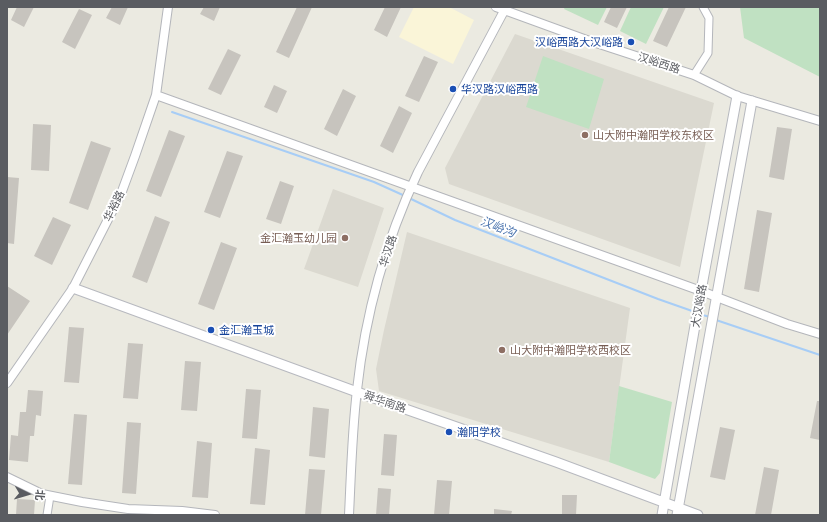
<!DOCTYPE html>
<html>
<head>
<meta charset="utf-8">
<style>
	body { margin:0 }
	#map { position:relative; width:827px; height:522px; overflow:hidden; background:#ebeae1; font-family:Barlow,"Noto Sans SC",sans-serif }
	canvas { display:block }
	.frame { position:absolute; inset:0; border:8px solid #5a5c61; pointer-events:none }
	.north { position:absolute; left:8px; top:474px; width:40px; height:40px; -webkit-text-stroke:3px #fff; paint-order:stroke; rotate:95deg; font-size:11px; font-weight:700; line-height:16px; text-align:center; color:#5a5c61 }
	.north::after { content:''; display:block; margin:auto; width:14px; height:18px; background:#5a5c61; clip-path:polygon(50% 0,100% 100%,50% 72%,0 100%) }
</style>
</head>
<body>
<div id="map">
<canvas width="827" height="522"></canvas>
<div class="frame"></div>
<div class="north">北</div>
</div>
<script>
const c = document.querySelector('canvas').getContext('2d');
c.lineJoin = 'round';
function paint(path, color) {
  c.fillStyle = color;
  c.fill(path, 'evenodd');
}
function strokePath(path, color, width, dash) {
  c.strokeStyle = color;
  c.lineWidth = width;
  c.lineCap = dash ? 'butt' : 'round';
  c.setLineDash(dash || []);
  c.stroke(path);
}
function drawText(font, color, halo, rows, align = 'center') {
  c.font = font + ' Barlow,"Noto Sans SC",sans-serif';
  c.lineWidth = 4;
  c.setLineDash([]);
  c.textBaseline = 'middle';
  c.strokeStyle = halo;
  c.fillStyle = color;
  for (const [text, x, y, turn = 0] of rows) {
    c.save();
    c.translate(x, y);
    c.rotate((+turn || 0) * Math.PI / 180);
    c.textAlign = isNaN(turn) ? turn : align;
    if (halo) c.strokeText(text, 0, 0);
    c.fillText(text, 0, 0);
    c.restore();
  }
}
const commercial = new Path2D(`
	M414 7H449L474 20 453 64 399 37Z`);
const education = new Path2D(`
	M515 34 714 103 680 267 449 184 445 168Z
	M333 189 384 208 358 287 304 269Z
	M407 232 630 308 609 462 379 391 376 369 384 330Z`);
const green = new Path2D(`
	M565 7H607L598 25 564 9Z
	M631 7H664L646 44 620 31Z
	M740 7H820V77L744 38Z
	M543 56 604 79 589 129 526 107Z
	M619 386 672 402 660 473 655 479 609 462Z`);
const stream = new Path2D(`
	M172 112 374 182 405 196
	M409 198 455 220 658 299 695 312
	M699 314 710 317
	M716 320 820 355`);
const building = new Path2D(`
	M17 7H34L24 27 11 20Z
	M112 7H128L120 25 106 18Z
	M204 7H220L214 21 200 14Z
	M297 7H312L289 58 276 52Z
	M385 7H401L387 37 374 30Z
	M611 7H627L617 28 604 22Z
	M669 7H686L667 47 653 41Z
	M79 9 92 15 75 49 62 42Z
	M228 49 241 55 221 95 208 89Z
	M424 56 438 62 419 102 405 96Z
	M274 85 287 91 277 113 264 107Z
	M343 89 356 96 337 136 324 129Z
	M399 106 412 113 393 153 380 146Z
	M33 124 51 125 49 171 31 170Z
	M777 127 792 129 784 180 769 177Z
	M169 130 185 136 161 197 146 191Z
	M91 141 111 148 88 210 69 203Z
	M227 151 243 156 220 218 204 212Z
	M7 177 19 178 14 244 7 243Z
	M280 181 294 186 281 224 266 219Z
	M757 210 772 213 759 292 744 289Z
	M155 216 170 222 147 283 132 277Z
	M53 217 71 225 52 265 34 256Z
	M221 242 237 248 214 310 198 304Z
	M7 286 30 301 7 335Z
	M69 327 84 328 79 383 64 382Z
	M128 343 143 344 138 399 123 398Z
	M185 361 201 362 197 411 181 410Z
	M246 389 261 390 257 439 242 438Z
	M28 390 43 391 41 416 36 415 34 436H30L28 462 9 460 11 435 18 436 20 412H26Z
	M817 401H820V440L810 438Z
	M313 407 329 409 325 458 309 456Z
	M74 414 87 415 82 485 68 484Z
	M127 422 141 423 136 494 122 493Z
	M720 427 735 430 725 480 710 477Z
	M384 434 397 435 394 476 381 475Z
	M197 441 212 443 208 498 192 497Z
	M255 448 270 450 265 505 250 504Z
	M764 467 779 470 771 515H755Z
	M309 469 325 470 321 515H305Z
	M437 480 452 481 449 515H434Z
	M378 488 391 489 389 515H376Z
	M562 495H577L576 515H562Z
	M17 499 35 500 34 515H16Z
	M494 509 512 511 511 515H494Z`);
const minor = new Path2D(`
	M694 75 708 53 709 18 703 7
	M47 515 50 496`);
const tertiary = new Path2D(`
	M496 7 584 39 694 75 737 96 820 121
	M156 95 701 291 787 324 820 334
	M7 383 73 288 121 194 135 156 156 95 168 7
	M7 477 42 494 82 502 128 509 182 511 215 515
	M349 515C351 474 352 432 357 390 365 316 386 240 418 172L504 11`);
const secondary = new Path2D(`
	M73 288 357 392 556 462 698 515
	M662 515 701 291 737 96
	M677 515 752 101`);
const markers = [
	[631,42,4,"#1a4fb4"],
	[453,89,4,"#1a4fb4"],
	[585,135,4,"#8d6e63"],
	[345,238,4,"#8d6e63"],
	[211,330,4,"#1a4fb4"],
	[502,350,4,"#8d6e63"],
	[449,432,4,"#1a4fb4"]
];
const transitNames = [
	["汉峪西路大汉峪路",623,42,"right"],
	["华汉路汉峪西路",461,89],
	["金汇瀚玉城",219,330],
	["瀚阳学校",457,432]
];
const streetNames = [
	["汉峪西路",659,63,18],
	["华裕路",114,206,-64],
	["华汉路",388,251,-72],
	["大汉峪路",699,306,-80],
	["舜华南路",385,402,19]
];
const educationNames = [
	["山大附中瀚阳学校东校区",593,135],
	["金汇瀚玉幼儿园",337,238,"right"],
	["山大附中瀚阳学校西校区",510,350]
];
const waterNames = [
	["汉峪沟",498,227,21]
];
paint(commercial, '#faf5d8');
paint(education, '#dbd9d0');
paint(green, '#c0e1c2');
strokePath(stream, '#a7cdf6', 2);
paint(building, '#c7c4be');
strokePath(minor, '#b4b6bb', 9);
strokePath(tertiary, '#b4b6bb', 10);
strokePath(secondary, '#b7b9bf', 11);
strokePath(minor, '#fff', 7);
strokePath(tertiary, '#fff', 8);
strokePath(secondary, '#fff', 9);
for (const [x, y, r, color] of markers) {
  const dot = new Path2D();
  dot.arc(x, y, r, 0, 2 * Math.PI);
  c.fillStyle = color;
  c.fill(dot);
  strokePath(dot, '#fff', 1.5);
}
drawText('11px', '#164399', '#fff', transitNames, 'left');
drawText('11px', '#5a5c61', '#fff', streetNames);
drawText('11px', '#785e54', '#fff', educationNames, 'left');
drawText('italic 12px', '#4973ae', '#fff', waterNames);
</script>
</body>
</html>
